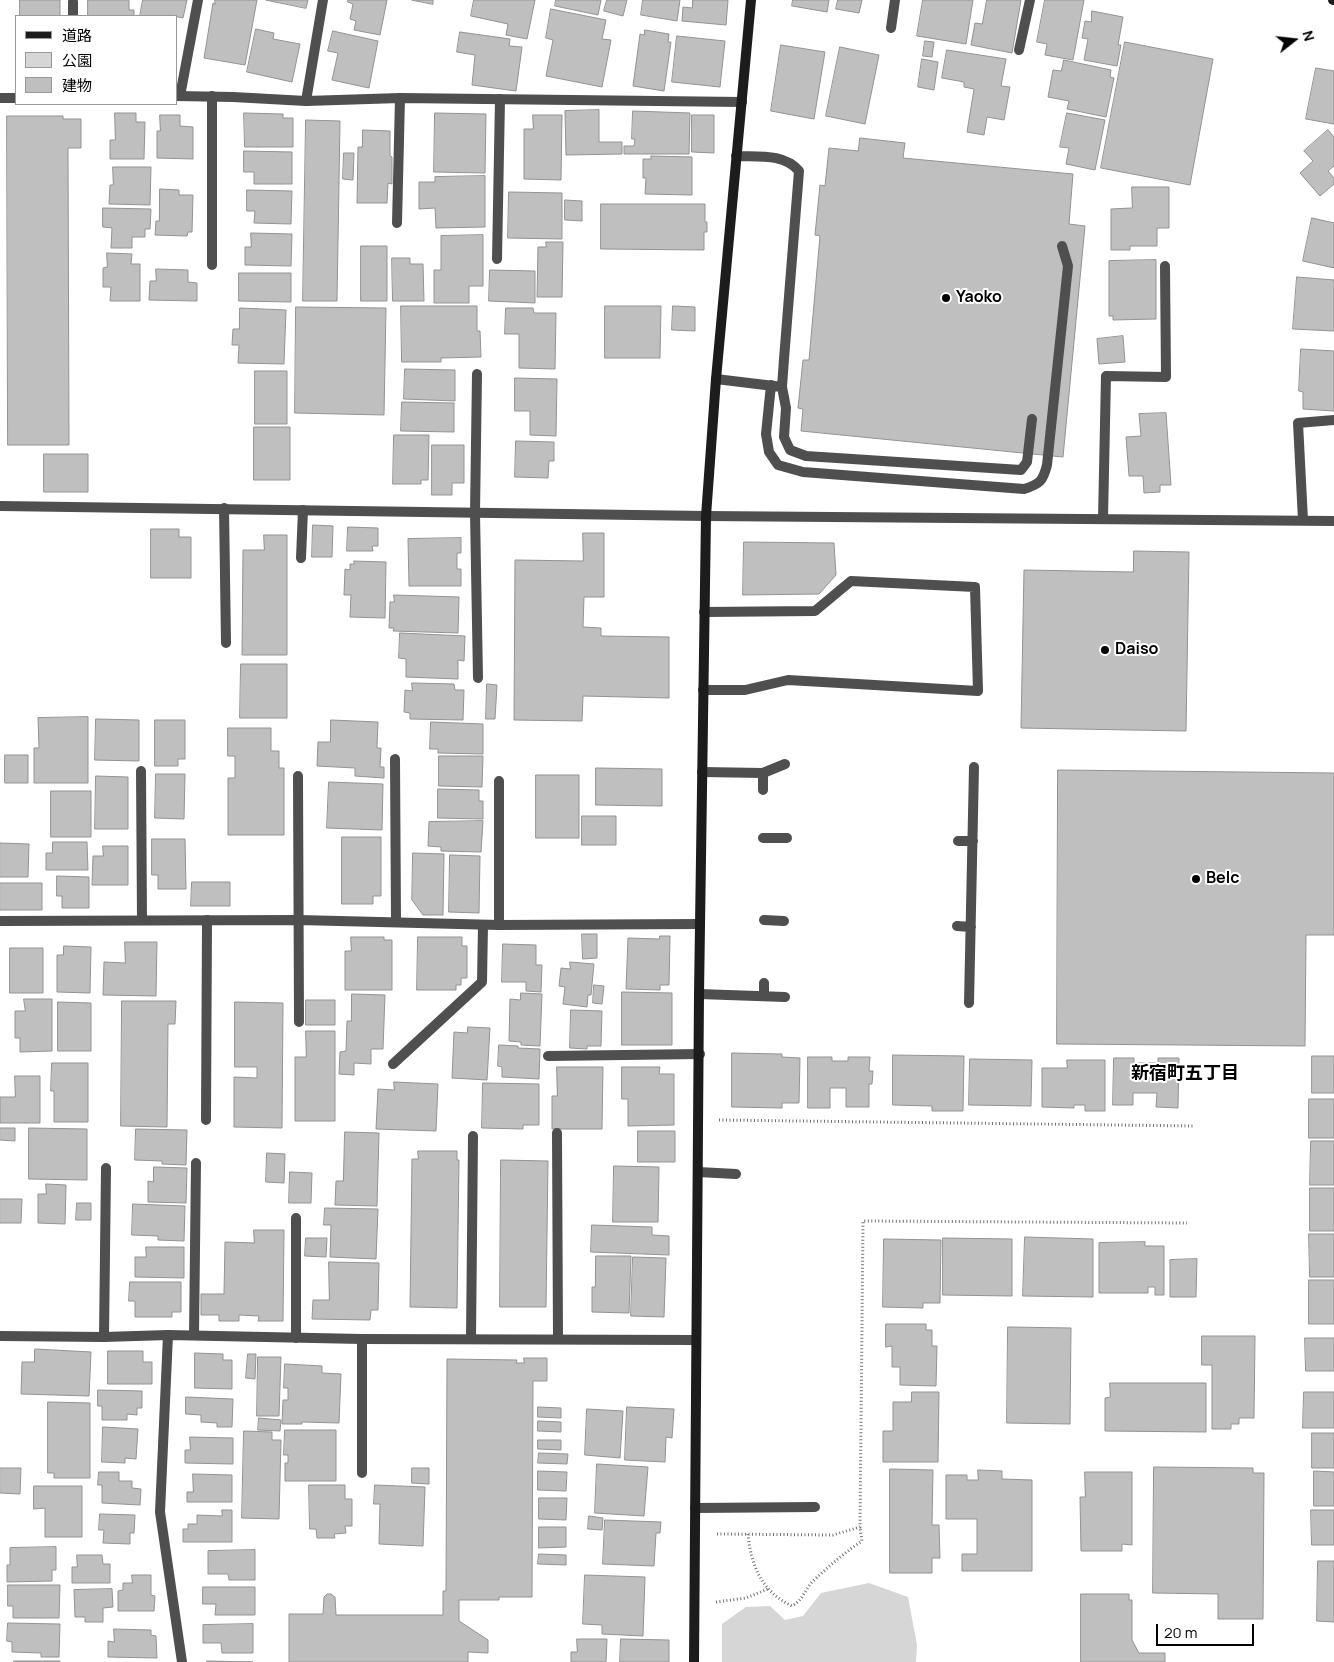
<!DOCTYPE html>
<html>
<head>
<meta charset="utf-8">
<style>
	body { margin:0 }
	#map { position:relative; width:1334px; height:1662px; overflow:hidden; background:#fff; font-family:Manrope,"Noto Sans JP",sans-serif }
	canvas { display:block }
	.legend { position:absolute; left:15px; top:15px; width:162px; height:90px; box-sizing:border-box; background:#fff; border:1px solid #999; margin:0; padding:6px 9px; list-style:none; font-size:15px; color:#000 }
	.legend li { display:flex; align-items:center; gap:10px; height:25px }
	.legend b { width:25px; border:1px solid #999 }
	.north { position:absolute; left:1269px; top:15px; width:50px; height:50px; -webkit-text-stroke:4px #fff; paint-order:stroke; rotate:74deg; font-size:14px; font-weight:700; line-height:20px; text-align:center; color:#000 }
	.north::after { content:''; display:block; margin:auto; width:18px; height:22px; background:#000; clip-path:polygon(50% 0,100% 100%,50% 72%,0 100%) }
	.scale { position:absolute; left:1156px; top:1624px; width:98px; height:22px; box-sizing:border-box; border:2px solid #000; border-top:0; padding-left:6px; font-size:15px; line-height:18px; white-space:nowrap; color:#000; -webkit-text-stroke:4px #fff; paint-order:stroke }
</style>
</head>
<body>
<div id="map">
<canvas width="1334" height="1662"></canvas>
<ul class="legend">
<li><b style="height:6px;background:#1c1c1c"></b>道路</li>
<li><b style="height:14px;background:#d6d6d6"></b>公園</li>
<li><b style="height:14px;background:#bfbfbf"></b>建物</li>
</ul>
<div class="north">N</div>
<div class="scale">20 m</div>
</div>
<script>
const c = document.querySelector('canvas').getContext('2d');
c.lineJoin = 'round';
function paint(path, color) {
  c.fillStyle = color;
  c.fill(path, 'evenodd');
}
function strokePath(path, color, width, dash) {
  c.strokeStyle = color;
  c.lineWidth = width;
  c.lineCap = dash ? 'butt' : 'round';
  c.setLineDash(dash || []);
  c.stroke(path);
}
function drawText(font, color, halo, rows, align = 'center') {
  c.font = font + ' Manrope,"Noto Sans JP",sans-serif';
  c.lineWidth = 4;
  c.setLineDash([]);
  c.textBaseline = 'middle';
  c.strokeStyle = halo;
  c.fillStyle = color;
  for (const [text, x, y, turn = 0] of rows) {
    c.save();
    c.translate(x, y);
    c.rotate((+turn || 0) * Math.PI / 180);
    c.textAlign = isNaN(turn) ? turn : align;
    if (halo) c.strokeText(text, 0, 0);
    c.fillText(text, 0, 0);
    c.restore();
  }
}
const green = new Path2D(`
	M869 1583 908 1597 917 1645 916 1662H722V1624L746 1607 770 1606 785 1620 803 1616 821 1593Z`);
const building = new Path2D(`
	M20 0H60V16H20Z
	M88 0H129V10H134V16H88Z
	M143 0H187L183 18 169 15V16H140Z
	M215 0H257L245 65 204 58 213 3 215 4Z
	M266 0H308L306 8Z
	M348 0H387L380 35 354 30 356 21 350 19 353 4 348 2Z
	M412 0H433V4Z
	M474 0H535L527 39 506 35 508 24 471 16Z
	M556 0H601L598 15 555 6Z
	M607 0H627L623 16 604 11Z
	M643 0H680L677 21 641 15Z
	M693 0H728L726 25 682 21 683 7 692 8Z
	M793 0H829L827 12 792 6Z
	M838 0H862L859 13 836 9Z
	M923 0H973L966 44 917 36Z
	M987 0H1021L1012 53 971 45 975 23 982 24Z
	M1045 0H1084L1073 60 1045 55 1047 44 1037 42Z
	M551 9 606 20 602 39 611 40 602 87 546 76 553 40 546 38Z
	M1092 11 1123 17 1118 45H1121L1117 66 1084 60 1088 39 1082 38 1085 21 1091 22Z
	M256 29 274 33 273 39 300 44 292 82 247 72Z
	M645 30 669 34 668 42H671L664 91 633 86 640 34 644 35Z
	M333 31 378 41 369 88 332 80 338 53 328 51Z
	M460 32 510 39 509 46 522 47 516 91 472 85 475 55 457 52Z
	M677 36 725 41 720 87 672 82Z
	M925 41 934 42 932 57 923 56Z
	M1125 42 1213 59 1190 185 1101 168Z
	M781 45 825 52 814 119 771 111Z
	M840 47 879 55 865 124 826 116Z
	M947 50 1006 59 1001 86 1010 87 1004 120 987 117 984 135 967 132 974 89 964 87V82L942 78Z
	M922 59 938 62 934 90 918 87Z
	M1064 60 1111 70 1110 77 1114 78 1106 117 1067 109 1069 101 1048 97 1053 70 1061 71Z
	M1316 68 1334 71V124L1306 119Z
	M599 110V142H622V154L566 155 565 111Z
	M633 111 690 113 689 154H624V146H634L635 139H632Z
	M115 113H136V122H145L144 159H110V140H115Z
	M244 113 283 114V118H293V147H245Z
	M435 113 486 114 485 173 434 172Z
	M1067 113 1105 120 1095 170 1066 164 1069 148 1060 147Z
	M160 115H180V126L193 127V159L157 158V131H160Z
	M533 115H562L561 180 524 179V129H533Z
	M692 115H714V153L692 152Z
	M7 116H63V119H81V148H68L69 445H8Z
	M306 120 340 121 337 301H303Z
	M363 130 390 131V156L392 157V184L388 183 387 203H357L358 147H362Z
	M1328 130 1334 137V166L1328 171 1334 178V184L1320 196 1300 173 1313 161 1304 151Z
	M860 138 905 143 903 158 1073 174 1069 224 1085 226 1063 457 801 431 803 409 798 408 803 360H809L820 236 815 235 820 185 825 186 829 148 858 151Z
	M244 151 292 152V184H254V172H244Z
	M344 153H354L353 180 343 179Z
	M651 156 692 157V195L645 194 646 178H643V159H651Z
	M113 167H151L150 205 109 204 110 185H113Z
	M485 176V227L436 228 435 208 419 209V182H435V177Z
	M1132 187H1169V228H1157V246H1130V250H1111V209L1132 208Z
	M160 189 179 190V195H193L192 232H188L187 236 155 235 156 221H159Z
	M247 190 292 191 291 224 254 223 255 211H247Z
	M509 192 562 193V239L508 238Z
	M565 200 582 201V221L565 220Z
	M601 204H705V222H707V232H704V250L601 249Z
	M103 208 151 209 150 229H145V237H132V248H111L112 228 103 227Z
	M1312 218 1334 223V268L1303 261Z
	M251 233 292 234 291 266 245 265V247H251Z
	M483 235V286H469V303H434V270H441V236Z
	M546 242H563L562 297H537L538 247H546Z
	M361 246H387V301H361Z
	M107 253 132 254 131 264H140V301H110L111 287H103V268L107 267Z
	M392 258H410V264H423L424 301H393Z
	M1156 260V319L1113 320V316H1109V261Z
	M156 269 188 270V282L197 283V301L149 300 150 281H156Z
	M490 270 535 271V303L489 301Z
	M239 273H291V302L239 301Z
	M1297 277 1334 280V331L1293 329Z
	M401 306H477V331H480L481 357 441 358V362H402Z
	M605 306H661L660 358H605Z
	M673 306 695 307V331L672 330Z
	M296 307 386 308 384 415 295 413Z
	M240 308 286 310 284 364 238 363 239 345H232L233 329H239Z
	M506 308H533L534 313H556L555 369 519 368V334H505Z
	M1123 336 1125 362 1099 364 1097 339Z
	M1301 349 1334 351V411L1303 409V392L1299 391Z
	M405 369 455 370V401L404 399Z
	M255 371H287V424H255Z
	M515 378 557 379 556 436 530 435V411H515Z
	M402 402 454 403V432L401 431Z
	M1166 413 1171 485H1160V492L1144 493 1143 476H1129L1126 437 1141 436 1139 414Z
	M254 427H290V480H254Z
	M394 435H429L428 480H421V484H393Z
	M516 441 554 442V461H549L548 478 515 477Z
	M432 445H464V483H452V495H432Z
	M44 454H88V492H44Z
	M313 525 333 526 332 557H312Z
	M348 527 378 528V546H372L373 551H347Z
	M151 529H179V537H191V578H151Z
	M583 533H604V597H584L583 627 601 628V636L669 637V698L583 696 582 721 514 720 515 560 583 561Z
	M264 535H287V655H242L243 550H264Z
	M461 538V553H457V569H461V586H409L408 539Z
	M744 542 834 543 836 575 819 594 743 595Z
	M1134 551 1189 552 1186 731 1021 728 1024 570 1133 572Z
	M354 561 386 562 385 618 350 617 351 595H344L345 569 350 570V564H354Z
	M394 595 459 597 458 633 393 631 394 628H389L390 602H394Z
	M400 633 465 636 464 661 458 660V679L406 677V659L399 658Z
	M241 664H287V718H240Z
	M412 683 454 684 455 690H464L463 720 410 719V713L404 712 405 690 412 691Z
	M487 684 497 685 495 719H486Z
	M88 717V783H34V748H39L38 718Z
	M96 719 139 720V761L95 760Z
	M155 720H185V759H178V766H155Z
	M331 720 378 722 377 748H381L380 767H384V778L355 776V768L317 766 318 742H330Z
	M431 722 483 724V754L438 753V749H430Z
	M228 728H271V751H279V768H284V835H228V778H235V756H228Z
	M5 755H28V783H5Z
	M439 756H483L482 787 439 786Z
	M596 768 662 769V806L596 805Z
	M1058 770 1334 773V935H1306L1305 1046 1057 1044Z
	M156 774H185L184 819 155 818Z
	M536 775H579V838H536Z
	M96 776 128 777V829H95Z
	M329 782 383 784 382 830 327 828Z
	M438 789 479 790V801H483V819L438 818Z
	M51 791H91V837H51Z
	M582 816H616V845H582Z
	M483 821 481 852 441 851V847L428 846 429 822Z
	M342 837H381V896H373V904H342Z
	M152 839H185L186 889H158V875H152Z
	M53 842H87L88 870H46V853H52Z
	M0 843 29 844 28 877H0Z
	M103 846H128V885H92L93 856H103Z
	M413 853 444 854 443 915H423L412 900Z
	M450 855 480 856 479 913 449 912Z
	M57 876 89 877V908H62V896H57Z
	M192 882H230V906H191Z
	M0 883H42V910H0Z
	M582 934H597V958L583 959Z
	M660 936H670L669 985H660V990L626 989 628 938 659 939Z
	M351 937H384V940H392V990H345V951H351Z
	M418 937H462V946H467V978H461V985H456V990H417Z
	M125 942H157L156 996 103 995 104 962 125 963Z
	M503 944 536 945V965H542L541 992 526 991V982H502Z
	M64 946 91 947 90 993 57 992V955H63Z
	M10 948H43V993H10Z
	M570 962 594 964 591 995H588L587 1007 563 1004 565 987 559 986 561 968 570 969Z
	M594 985 604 986 602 1004 593 1003Z
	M622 992 672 993V1045H622Z
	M521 993 542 994 540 1046 521 1045V1042L509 1041 510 999 520 1000Z
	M352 994 385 995 383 1049H371V1064L354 1063V1075L339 1074 340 1052 346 1051 347 1021H351Z
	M24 999H52V1051L20 1052V1038H15V1011H25Z
	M306 1000H335V1025H306Z
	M122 1001H176L175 1024H168L167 1127 121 1126Z
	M58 1002 91 1003V1051H58Z
	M235 1002 283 1003 282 1128 234 1127V1077L257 1078V1067H235Z
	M571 1010 602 1011 601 1046H587V1049L570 1048Z
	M468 1027 490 1028 487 1080 452 1078 454 1032 467 1033Z
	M306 1031H335V1121H295V1057H306Z
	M499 1045 518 1046V1048L540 1049 539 1079 502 1077V1067L498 1066Z
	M732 1053 782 1054V1057L800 1058 799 1103H782V1108L732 1107Z
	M893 1055 964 1056 963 1111H932V1106L893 1105Z
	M1312 1056H1334V1093H1312Z
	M808 1057H832V1061H848V1057H870L869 1071H873L872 1084H869V1107H846V1088H830V1108H808Z
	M1114 1058H1134V1063H1158V1058H1179L1178 1108 1156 1107 1157 1093H1133V1105H1113Z
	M970 1059 1032 1060 1031 1106 969 1105Z
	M1067 1060H1105V1111H1085V1105H1074V1108L1042 1107V1068H1067Z
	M52 1063H88V1122H54V1091H51Z
	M557 1067H603L602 1129H552V1096H557Z
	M622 1067H660L659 1074H674V1125L628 1126V1099H622Z
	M15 1076H40V1123H0V1097H15Z
	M394 1082 438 1084 436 1131 376 1129 378 1089 394 1090Z
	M483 1083 539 1084V1125H523V1129L482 1128Z
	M1309 1099H1334V1138H1309Z
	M0 1128H15V1141L0 1140Z
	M29 1128 87 1129V1180L29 1179Z
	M136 1129 187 1130 186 1165 162 1164V1161L135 1160Z
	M638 1131H675V1162H638Z
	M345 1132 379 1133 377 1206 335 1205 336 1181H343Z
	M1311 1141H1334V1185H1310Z
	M418 1151H457V1160H459L457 1308 410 1307 412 1159H418Z
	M267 1153 285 1154 284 1183 266 1182Z
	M501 1160 548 1161 546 1307H500Z
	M614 1166 659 1167 658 1222H613Z
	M154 1167 187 1168 186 1203 148 1202V1181L153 1182Z
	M290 1172 312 1173 311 1203H289Z
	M46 1184 66 1185 65 1224 38 1223V1194H46Z
	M1310 1188H1334V1231H1310Z
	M0 1199H22L21 1223H0Z
	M77 1203H91V1220H76Z
	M133 1204 185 1206 184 1241 158 1240V1236L132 1235Z
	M325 1208 378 1209 376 1259 330 1257 331 1225H324Z
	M592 1225 652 1227V1235L669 1236V1255L591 1252Z
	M254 1230H284L283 1321H258L259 1316 239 1315V1321H219V1315H201V1294H224L225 1242 254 1243Z
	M1309 1234H1334V1277H1310Z
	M1025 1237 1093 1239V1297L1023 1296Z
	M306 1238H327L326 1257 305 1256Z
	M943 1238 1012 1239V1296L943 1295Z
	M884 1239 941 1240 940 1303H923V1308L883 1307Z
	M1145 1242V1246H1164V1295H1155V1287H1148V1293H1099V1243Z
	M146 1247H184V1278L135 1277V1257H146Z
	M596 1256H631L629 1313 592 1312V1287H595Z
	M633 1257 666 1258 664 1317 631 1316Z
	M1197 1259 1196 1297H1170V1260Z
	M329 1262 379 1263 378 1310H371L370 1320 312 1319 313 1300H329Z
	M1309 1280H1334V1324H1309Z
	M130 1282H181V1312H172V1317H135V1301H129Z
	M886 1324H926V1330H932V1346H937L936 1386 900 1385V1367H892V1346L886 1347Z
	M1008 1327 1071 1328 1070 1424 1007 1423Z
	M1202 1336H1255L1254 1418H1239V1424H1231V1429H1212V1365H1202Z
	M1305 1338H1334V1371H1306Z
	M35 1349 91 1352 89 1396 21 1394 22 1362H34Z
	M108 1351H143V1362H152V1384H108Z
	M195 1353 223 1354V1360H232V1389L195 1388Z
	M248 1354H256L255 1379 246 1378Z
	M258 1357H281L279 1416H257Z
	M524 1358H547V1381H533L532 1597H499V1600H459V1621L488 1640V1653L468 1652V1662H289V1614H323L324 1597 327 1594H331L335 1597 336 1615H443V1591H446L447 1359 517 1360 516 1363H524Z
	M285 1364 322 1366V1373L341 1374 339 1423 302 1422V1424H282L283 1400H288V1388H284Z
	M1110 1383H1206V1432L1105 1431V1398L1110 1397Z
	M98 1390 142 1391V1408H137V1415L127 1414V1420H102V1406H98Z
	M912 1392H939L938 1462H883V1431H893V1402H911Z
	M1304 1392H1334V1428H1303Z
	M186 1397 233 1399 232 1427H217V1423L201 1422V1415L186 1414Z
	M48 1402 90 1403V1478H54V1473H48Z
	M538 1407 561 1408V1418L538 1417Z
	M627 1407 674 1409 672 1438 666 1437 665 1462 625 1460Z
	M587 1409 623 1411 620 1458 585 1455Z
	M259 1418 281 1420 280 1431 258 1430Z
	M538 1421 561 1422V1432L538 1431Z
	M103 1427 138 1429 136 1459 125 1458V1463L102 1462Z
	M285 1430H336V1481H285V1463H288V1455H284Z
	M244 1431 272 1432V1440H281L279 1519 242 1518Z
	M1312 1433H1334V1468H1312Z
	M190 1437 233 1438V1464L185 1463V1450H190Z
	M538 1440H561V1450L538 1449Z
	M539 1453 568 1454 567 1464 538 1463Z
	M597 1464 648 1467 644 1516 595 1513Z
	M1154 1467 1253 1468V1473H1264L1263 1619H1218V1594L1153 1593Z
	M0 1468H21L20 1494 0 1493Z
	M412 1468H429V1484L412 1483Z
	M890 1469 933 1470 932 1525H939L940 1558H932V1573H890Z
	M978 1470 1002 1471V1479L1032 1480V1571H962V1554H977V1519H946V1475H967V1480H978Z
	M538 1471 567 1472 566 1491 538 1490Z
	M1314 1471 1334 1472V1506H1314Z
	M99 1472H119V1481H132V1488L141 1489 140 1505 102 1503V1485H98Z
	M1085 1472H1132V1545L1122 1544V1551H1081L1080 1497H1085Z
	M193 1474 232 1475V1502H187V1492H193Z
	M309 1485H345V1499H352V1526H345L346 1533 334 1534 335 1538H317L316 1529H310Z
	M375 1485 425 1487 423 1546 379 1544 380 1504H374Z
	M34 1486H82V1537H45V1508L34 1509Z
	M539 1498H567L566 1520 539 1519Z
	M222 1510H232V1542H183V1529H188V1524H197V1515L222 1516Z
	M1311 1510H1334V1545H1312Z
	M100 1514 135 1515 134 1533H130V1544L103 1543 104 1530H99Z
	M589 1516 603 1518 602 1530 588 1529Z
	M605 1520 661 1522 660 1533H656L654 1566 603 1564Z
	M539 1527H566V1547L539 1548Z
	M56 1547V1570H52V1581L7 1582V1565H10V1548Z
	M255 1550V1580H229L228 1574H208V1551Z
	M539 1554 566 1555V1565L538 1564Z
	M77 1555H102L103 1564H110V1583H72V1567H77Z
	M1318 1561H1334V1622L1317 1621Z
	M132 1575H151V1595L155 1596 154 1611H118V1591L123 1590V1583H132Z
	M585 1575 645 1577 643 1636 602 1634V1625L583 1624Z
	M8 1585H60L59 1618H13V1606H8Z
	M203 1587H255V1615H215L216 1604H203Z
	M112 1589 113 1607 103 1608V1622H85V1617H75L74 1590Z
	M1081 1594H1129V1600H1132V1640L1139 1653H1165V1662H1081Z
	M8 1623 60 1624 59 1657H41V1653L12 1652V1642L7 1641Z
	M253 1624V1653H222L221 1643H203V1625Z
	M114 1629 151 1630V1635L156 1636 157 1658 108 1657V1641L114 1642Z
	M577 1639H607L606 1662H571V1652H577Z
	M621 1639 669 1640V1662H620Z
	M14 1661H60V1662H14Z
	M207 1661 253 1662H207Z`);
const path = new Path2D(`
	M719 1120 1195 1126
	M717 1534 833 1535 860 1527 863 1221 1187 1223
	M748 1534C751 1566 762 1592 792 1606 802 1601 805 1590 812 1582 828 1567 844 1553 862 1541L860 1527
	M716 1602 746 1598 768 1589`);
const lane = new Path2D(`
	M73 2V16
	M891 28 895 0
	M1019 50 1030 0
	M180 96 198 0
	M306 101 323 0
	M397 223 400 98
	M497 259 500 99
	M212 265V96
	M477 374 475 513 478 678
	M716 379 782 387 784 359 799 171C784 153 758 157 736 156
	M771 385 766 434 769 452 778 465 803 472 1024 489C1040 484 1043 481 1047 465L1068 266 1062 246
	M782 387 786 408 784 437 790 450 806 456 1021 470 1027 462 1032 419
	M224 508 226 643
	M1103 519 1106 376 1166 377 1165 266
	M1303 520 1298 423 1334 420
	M301 558 303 510
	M703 690H745L788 680 978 691 975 587 851 581 815 611 704 612
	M395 759 396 922
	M141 771 142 920
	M702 772 763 773 785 764
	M298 776 299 1022
	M763 790V773
	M763 838H787
	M958 841H973
	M764 920 784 921
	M499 925V781
	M957 926 971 927
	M699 994 785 997
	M764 996V983
	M969 1003 974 767
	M548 1056 700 1054
	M393 1064 482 982 483 925
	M206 1120 207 920
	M557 1133 558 1339
	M698 1172 736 1174
	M296 1218V1338
	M168 1335 160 1512 182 1662
	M194 1335 196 1163
	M104 1337 106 1168
	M471 1339 473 1136
	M362 1473V1339
	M695 1508 815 1507`);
const street = new Path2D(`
	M176 96 233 97 306 101 400 98 742 102
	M0 98H16
	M0 506 706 516 1334 521
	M0 921 299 920 499 925 700 924
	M0 1336 104 1337 168 1335 362 1339 696 1340`);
const secondary = new Path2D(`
	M1333 0H1334
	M694 1662 699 994 706 516 716 379 751 0`);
const markers = [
	[946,298,5,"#000"],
	[1105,650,5,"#000"],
	[1196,879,5,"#000"]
];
const poiNames = [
	["Yaoko",956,298],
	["Daiso",1115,650],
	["Belc",1206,879]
];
const neighbourhoodNames = [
	["新宿町五丁目",1185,1074]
];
paint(green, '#d6d6d6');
paint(building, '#bfbfbf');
strokePath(building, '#939393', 1);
strokePath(path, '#717171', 3, [1, 2.5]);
strokePath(lane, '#4f4f4f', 10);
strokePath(street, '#4f4f4f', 10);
strokePath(secondary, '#1c1c1c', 10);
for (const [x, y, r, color] of markers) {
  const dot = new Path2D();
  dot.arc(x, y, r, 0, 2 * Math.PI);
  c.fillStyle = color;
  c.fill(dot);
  strokePath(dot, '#fff', 2);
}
drawText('bold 16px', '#000', '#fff', poiNames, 'left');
drawText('bold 18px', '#000', '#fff', neighbourhoodNames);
</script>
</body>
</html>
